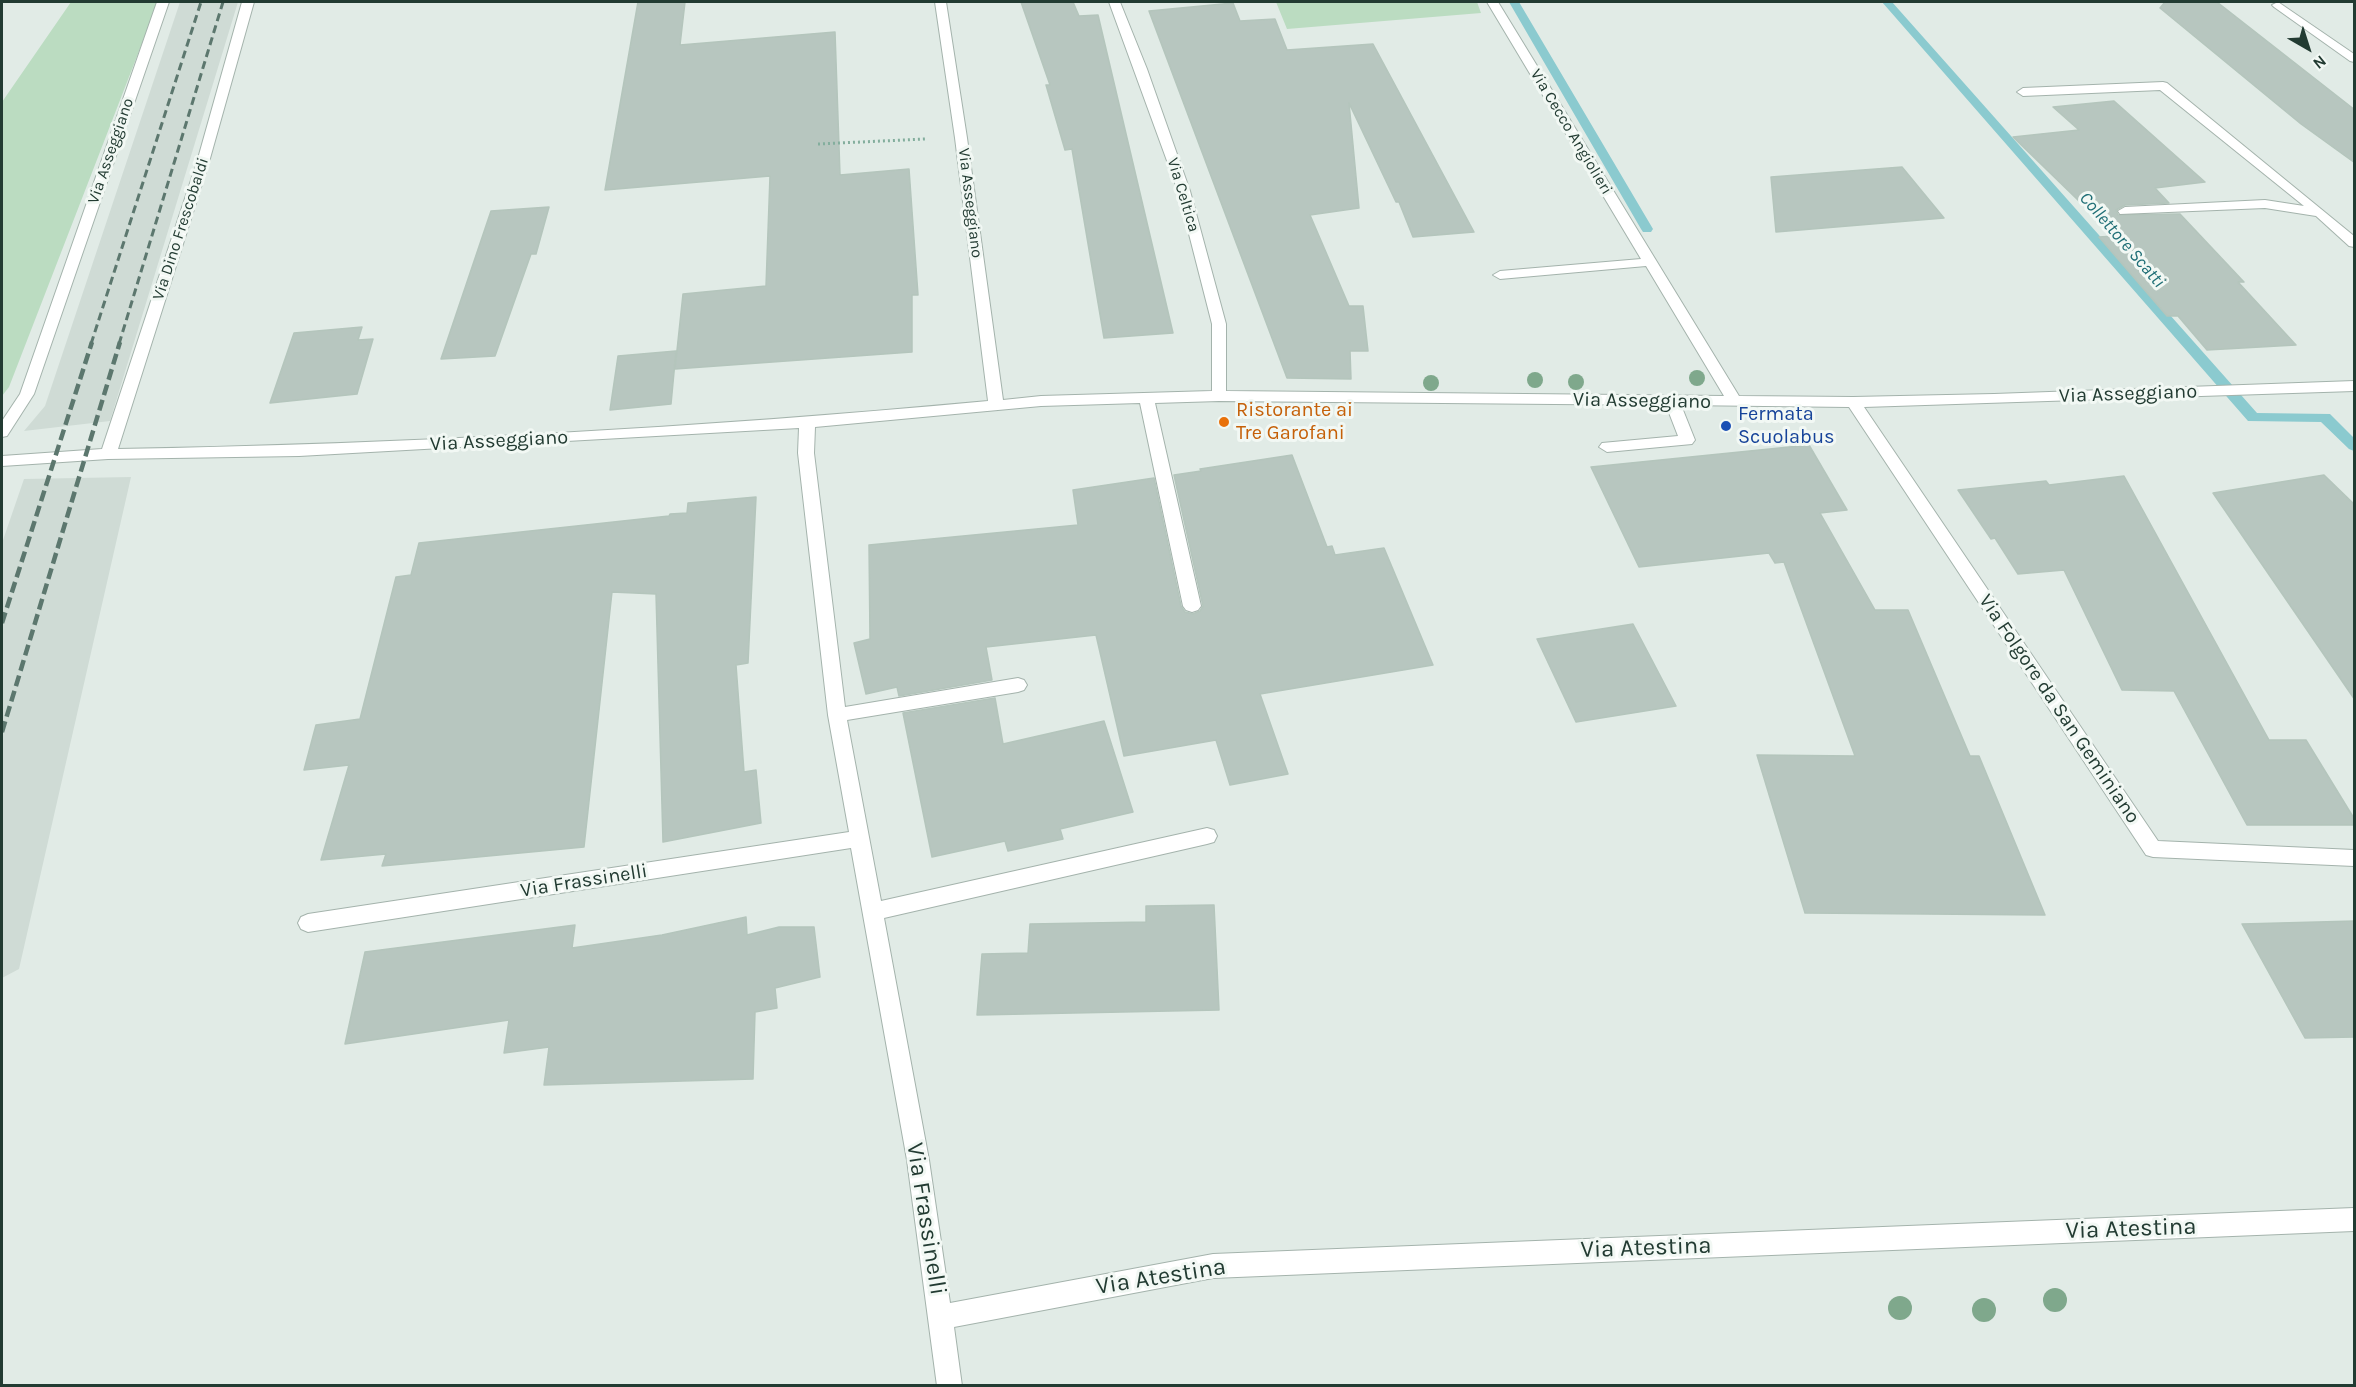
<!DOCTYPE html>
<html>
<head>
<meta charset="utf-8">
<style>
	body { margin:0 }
	#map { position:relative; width:2356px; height:1387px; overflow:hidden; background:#e1ebe6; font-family:Karla,sans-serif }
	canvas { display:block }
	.frame { position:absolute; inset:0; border:3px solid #223b32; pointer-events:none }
	.north { position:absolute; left:2278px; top:18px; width:60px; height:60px; -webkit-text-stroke:4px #f2f8f4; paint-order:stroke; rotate:141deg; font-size:16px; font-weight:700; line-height:24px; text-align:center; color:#223b32 }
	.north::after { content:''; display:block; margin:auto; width:21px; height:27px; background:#223b32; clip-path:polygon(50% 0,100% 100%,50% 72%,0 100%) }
</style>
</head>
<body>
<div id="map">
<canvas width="2356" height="1387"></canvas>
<div class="frame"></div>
<div class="north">N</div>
</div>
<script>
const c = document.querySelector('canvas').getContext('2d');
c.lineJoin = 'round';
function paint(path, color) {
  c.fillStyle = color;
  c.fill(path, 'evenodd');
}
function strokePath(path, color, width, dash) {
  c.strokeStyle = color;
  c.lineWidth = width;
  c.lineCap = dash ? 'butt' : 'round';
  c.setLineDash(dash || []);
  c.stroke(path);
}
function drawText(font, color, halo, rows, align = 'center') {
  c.font = font + ' Karla,sans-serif';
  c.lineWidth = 6;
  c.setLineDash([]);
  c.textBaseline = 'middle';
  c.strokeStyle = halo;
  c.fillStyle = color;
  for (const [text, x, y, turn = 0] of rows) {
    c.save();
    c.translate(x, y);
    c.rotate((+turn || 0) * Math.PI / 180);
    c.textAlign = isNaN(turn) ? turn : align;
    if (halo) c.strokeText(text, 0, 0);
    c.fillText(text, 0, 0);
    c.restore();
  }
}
const built = new Path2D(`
	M180 2H238L110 421 24 431 45 406Z
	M131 477 19 969 2 978V543L24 479Z`);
const green = new Path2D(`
	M71 2H158L9 387 2 396V102Z
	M1276 2H1477L1481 13 1287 29Z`);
const stream = new Path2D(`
	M1509 2H1519L1653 229 1651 232H1643L1641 229Z
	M1882 2H1892L2257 413 2330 414 2354 438V451L2349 449 2321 422 2248 421Z`);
const building = new Path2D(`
	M638 2H685L680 45 835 32 840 175 909 169 918 295H912V352L675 369 683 294 766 286 770 176 605 190Z
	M1021 2H1073L1079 16 1098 15 1173 333 1104 338 1072 149 1065 150 1046 85H1050Z
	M2165 2H2217L2355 110V163L2301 124 2160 8Z
	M1233 3 1240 21 1275 19 1287 50 1373 44 1474 232 1413 237 1399 202H1396L1349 103 1359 208 1310 215 1349 306H1363L1368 351H1350L1351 379 1287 378 1149 11Z
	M2114 101 2205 182 2155 188 2169 203 2125 205 2116 210 2118 215 2180 214 2244 282H2238L2296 345 2207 350 2178 316H2167L2099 237 2115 236 2013 137 2079 130 2053 107Z
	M1902 167 1944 218 1776 232 1771 177Z
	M549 207 536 254H531L495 356 441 359 491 211Z
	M362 327 358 340 373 339 357 394 270 403 294 333Z
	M676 351 671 404 610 410 618 356Z
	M1809 445 1847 510 1820 513 1875 610H1908L1970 756H1979L2045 915 1805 913 1757 755 1855 756 1784 562 1775 563 1769 553 1639 567 1591 467Z
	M1292 455 1327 547 1332 546 1335 555 1384 548 1433 665 1260 694 1288 774 1230 785 1216 740 1124 756 1096 635 986 647 992 680 899 696 897 687 866 694 854 643 870 639 869 545 1078 525 1073 490 1154 478 1181 606 1185 612 1193 614 1200 611 1203 606 1174 475 1201 471 1200 469Z
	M2324 475 2355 505V700L2213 493Z
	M2124 476 2269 740H2306L2355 820V825H2247L2174 691 2122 690 2064 570 2018 574 1995 538 1991 539 1958 490 2046 481 2049 485Z
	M756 497 748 663 736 665 744 772 756 770 761 823 663 842 656 594 612 592 584 847 382 866 386 854 321 860 349 765 304 770 316 725 360 719 396 577 411 575 419 543 669 516 670 514 687 513 688 503Z
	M1633 624 1676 706 1576 722 1537 639Z
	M995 698 1003 744 1104 721 1133 812 1060 829 1063 839 1008 851 1005 841 932 857 903 713Z
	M1214 905 1219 1010 977 1015 982 954 1028 953 1030 924 1146 922V906Z
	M746 917 747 935 779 927H814L820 977 775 988 777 1008 755 1012 753 1079 544 1085 549 1047 504 1053 509 1020 345 1044 365 952 575 925 572 948 662 935Z
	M2355 921V1037L2305 1038 2242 924Z`);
const path = new Path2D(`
	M818 144 925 139`);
const minor = new Path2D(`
	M157 2H169L34 394 7 436 2 437V421L20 394Z
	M242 2H254L209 162 118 449C408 444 699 428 988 401L955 138 935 2H946L967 138 1003 400 1041 396 1212 391V324L1178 191 1109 2H1120L1147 69 1190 191 1226 324V391L1724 396 1646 266 1500 279 1493 275 1500 271 1641 259 1487 2H1498L1739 396 1853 397 1994 394 2354 381V391L1864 407 2158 841 2354 850V866L2153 857 2146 855 1849 407 1681 405 1695 440 1692 444 1607 452 1599 447 1602 443 1678 436 1666 405 1219 401 1155 403 1201 606 1198 610 1192 612 1186 610 1183 606 1140 403 1041 406 815 427 814 453 845 707 1018 678 1024 680 1027 685 1024 690 1018 692 847 720 881 901 1207 828 1214 830 1217 836 1214 842 1207 844 884 918 929 1160 950 1303 1213 1254 2354 1208V1231L1213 1278 954 1327 962 1386H937L907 1160 851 848 308 932 301 929 298 923 301 917 308 914 849 832 828 715 798 453 799 428 299 456 108 459 2 466V456L102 449 197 162Z
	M2278 2 2354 54V62L2350 61 2274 7 2272 5Z
	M2163 82 2167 83 2354 236V247L2349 246 2316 216 2265 208 2120 214 2118 211 2125 207 2265 200 2304 206 2160 90 2023 96 2017 92 2023 88Z`);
const railFar1 = new Path2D(`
	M91 344 201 2
	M119 344 223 2`);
const rail = new Path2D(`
	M2 623 92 342
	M2 732 120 342`);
const trees = [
	[1697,378,8],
	[1535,380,8],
	[1576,382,8],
	[1431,383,8],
	[2055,1300,12],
	[1900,1308,12],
	[1984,1310,12]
];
const markers = [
	[1224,422,6,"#e8710a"],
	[1726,426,6,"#1a4fb4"]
];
const farStreetnames = [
	["Via Cecco Angiolieri",1571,132,59],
	["Via Asseggiano",111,151,-71],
	["Via Celtica",1183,195,73],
	["Via Asseggiano",970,203,83],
	["Via Dino Frescobaldi",181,229,-72]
];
const farWaternames = [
	["Collettore Scatti",2122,240,49]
];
const streetNames = [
	["Via Asseggiano",2128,394,-2],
	["Via Asseggiano",1642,401,1],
	["Via Asseggiano",499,441,-3],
	["Via Folgore da San Geminiano",2059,709,56],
	["Via Frassinelli",584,881,-9]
];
const foodNames = [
	["Ristorante ai",1236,410],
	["Tre Garofani",1236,433]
];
const transitNames = [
	["Fermata",1738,414],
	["Scuolabus",1738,437]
];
const nearStreetnames = [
	["Via Frassinelli",926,1219,81],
	["Via Atestina",2131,1229,-2],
	["Via Atestina",1646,1248,-2],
	["Via Atestina",1161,1277,-9]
];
paint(built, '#cfdbd5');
paint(green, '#bbdcc1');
paint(stream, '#8bcacf');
paint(building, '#b7c6bf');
strokePath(building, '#b4c5bc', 1.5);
strokePath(minor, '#a4b3ac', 2);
strokePath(path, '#83ae9d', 3, [2, 3]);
paint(minor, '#fff');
strokePath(railFar1, '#5c776e', 3, [8, 4.5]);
strokePath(rail, '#5c776e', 4.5, [11, 5]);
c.fillStyle = '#7fa88c';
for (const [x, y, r] of trees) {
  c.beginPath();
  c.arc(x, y, r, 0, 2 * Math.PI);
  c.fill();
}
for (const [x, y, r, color] of markers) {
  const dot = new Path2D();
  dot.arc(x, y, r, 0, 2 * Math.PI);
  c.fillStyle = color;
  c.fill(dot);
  strokePath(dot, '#f2f8f4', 2);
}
drawText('16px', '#223b32', '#f2f8f4', farStreetnames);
drawText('italic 18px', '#1e6e75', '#f2f8f4', farWaternames);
drawText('20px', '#223b32', '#f2f8f4', streetNames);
drawText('20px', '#c56008', '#f2f8f4', foodNames, 'left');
drawText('20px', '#164399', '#f2f8f4', transitNames, 'left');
drawText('24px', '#223b32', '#f2f8f4', nearStreetnames);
</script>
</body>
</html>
